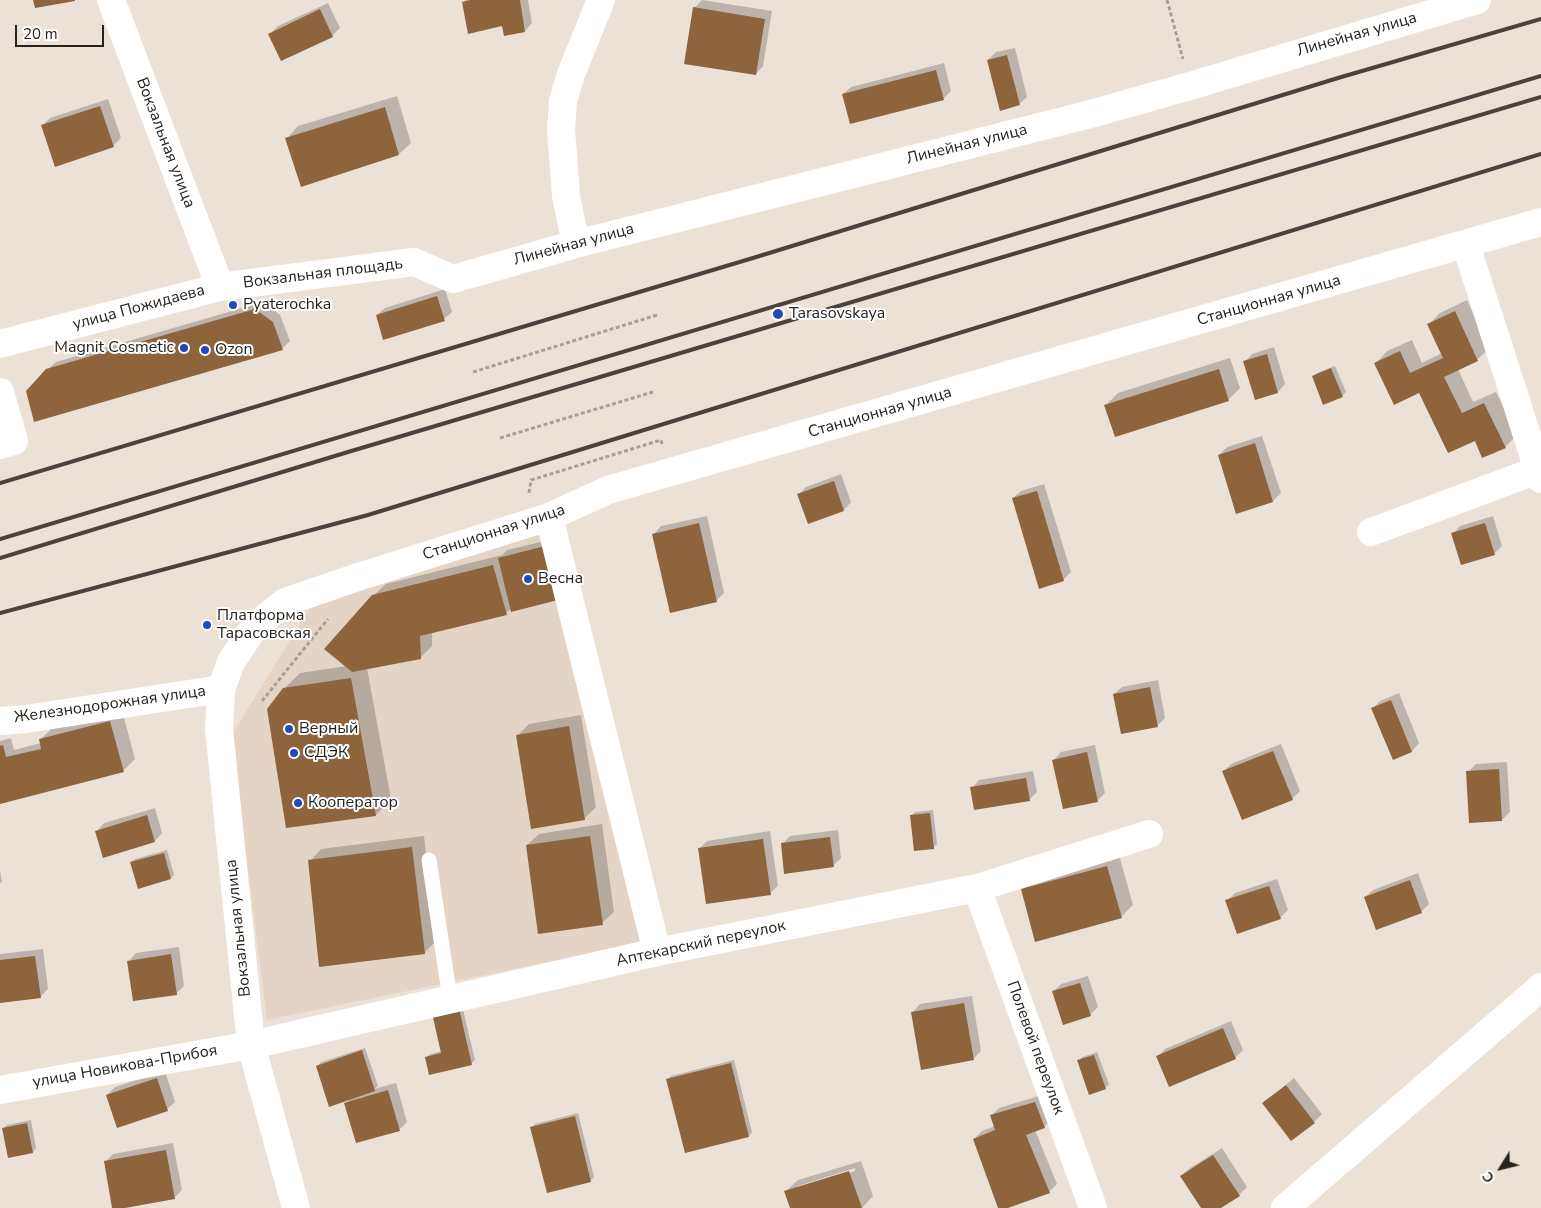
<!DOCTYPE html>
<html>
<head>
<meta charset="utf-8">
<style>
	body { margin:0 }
	#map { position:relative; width:1541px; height:1208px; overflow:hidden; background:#ece1d7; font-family:"Nunito Sans",sans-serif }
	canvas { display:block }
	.north { position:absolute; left:1476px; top:1143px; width:50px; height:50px; -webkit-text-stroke:4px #fff; paint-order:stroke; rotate:234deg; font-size:14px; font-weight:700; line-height:20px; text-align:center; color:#26221e }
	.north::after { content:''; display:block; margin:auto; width:18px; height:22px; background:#26221e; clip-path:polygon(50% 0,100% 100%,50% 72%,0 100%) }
	.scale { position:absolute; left:15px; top:25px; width:89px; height:22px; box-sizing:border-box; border:2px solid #26221e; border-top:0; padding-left:6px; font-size:15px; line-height:18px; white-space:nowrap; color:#26221e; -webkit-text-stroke:4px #fff; paint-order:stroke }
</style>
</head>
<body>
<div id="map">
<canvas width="1541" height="1208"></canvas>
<div class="north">С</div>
<div class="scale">20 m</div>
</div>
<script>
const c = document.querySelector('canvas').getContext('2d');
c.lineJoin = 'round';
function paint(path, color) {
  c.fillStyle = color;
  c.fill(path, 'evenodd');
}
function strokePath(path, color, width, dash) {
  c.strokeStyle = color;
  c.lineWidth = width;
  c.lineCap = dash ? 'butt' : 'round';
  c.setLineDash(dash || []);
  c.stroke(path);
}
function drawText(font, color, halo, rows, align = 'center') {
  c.font = font + ' "Nunito Sans",sans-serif';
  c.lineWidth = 4;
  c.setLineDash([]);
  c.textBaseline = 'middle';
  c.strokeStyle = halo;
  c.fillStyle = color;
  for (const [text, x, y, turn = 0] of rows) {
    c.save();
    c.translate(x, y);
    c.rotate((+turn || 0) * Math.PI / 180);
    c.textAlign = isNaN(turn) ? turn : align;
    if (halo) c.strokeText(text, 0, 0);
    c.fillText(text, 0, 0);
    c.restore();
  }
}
const built = new Path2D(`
	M541 531 640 943 267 1020 231 736 312 605Z`);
const shadow = new Path2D(`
	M466 0H528L532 23 525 31 503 25 463 2Z
	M702 0 772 11 763 66 756 74 694 8Z
	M328 3 340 28 332 36 270 34 278 26Z
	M1015 48 1027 97 1019 104 988 60 996 52Z
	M944 63 951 91 943 99 843 94 851 87Z
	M397 96 411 143 399 154 302 185 287 138 298 126Z
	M108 99 121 138 113 146 43 125 50 118Z
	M445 289 452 312 444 319 377 315 385 308Z
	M1467 300 1489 348 1477 360 1458 369 1473 402 1496 392 1517 435 1505 447 1475 439 1420 391 1376 363 1387 351 1412 340 1422 363 1442 353 1428 325 1440 313Z
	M263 302 280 315 290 341 282 349 47 370 56 362Z
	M1274 347 1285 384 1278 392 1256 398 1245 362 1252 354Z
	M1230 358 1240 388 1228 400 1106 405 1118 393Z
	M1335 366 1346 392 1342 396 1314 376 1317 373Z
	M1262 436 1281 493 1273 501 1237 512 1219 455 1227 447Z
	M841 474 851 502 844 510 798 495 806 487Z
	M1044 484 1071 572 1063 580 1013 498 1021 491Z
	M707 516 724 593 716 601 654 534 661 526Z
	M1493 516 1502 546 1494 554 1453 534 1460 526Z
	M553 539 512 608 506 613 432 632V646L420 658 367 668 391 799 376 815 287 826 284 689 300 673 347 666 373 596 386 584 502 555 507 550Z
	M1158 680 1165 718 1157 726 1114 694 1122 687Z
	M1399 693 1419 743 1412 751 1393 759 1373 708 1380 701Z
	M122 710 135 759 123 771 0 803V741L11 738 14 750 41 743 40 740 52 728Z
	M581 715 596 807 584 819 517 736 529 724Z
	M1281 744 1300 791 1292 799 1223 772 1231 764Z
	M1095 745 1105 793 1097 801 1054 760 1061 752Z
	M1507 762 1510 812 1502 820 1468 772 1476 764Z
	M1033 771 1037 792 1029 800 972 788 979 780Z
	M155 808 162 833 155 841 104 856 97 831 104 823Z
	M933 810 937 844 933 848 911 816 915 812Z
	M602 824 614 912 602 923 527 845 539 834Z
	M838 830 841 858 833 866 782 844 790 836Z
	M770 831 778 886 770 893 699 849 707 841Z
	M424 836 436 941 424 953 310 861 321 849Z
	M167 850 174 875 171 878 138 887 132 862 135 859Z
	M1119 855 1133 905 1121 917 1022 890 1034 878Z
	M0 870 2 882 0 883Z
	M1418 873 1429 904 1421 912 1365 897 1373 890Z
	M1277 879 1288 910 1280 918 1227 901 1235 893Z
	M179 947 184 986 176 994 129 961 136 953Z
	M43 949 48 989 40 997 0 1002V954Z
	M1088 976 1098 1007 1090 1015 1053 992 1061 984Z
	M972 996 981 1051 973 1059 913 1012 920 1004Z
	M462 1005 475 1060 471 1064 426 1058 430 1054 442 1051Z
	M1231 1021 1243 1050 1235 1058 1157 1057 1165 1049Z
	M365 1048 378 1086 374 1089 396 1083 407 1122 399 1130 346 1103 351 1098 317 1066 321 1062Z
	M1097 1052 1109 1084 1105 1088 1079 1061 1082 1057Z
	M734 1060 752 1132 749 1136 686 1151 667 1080 671 1076Z
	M165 1071 175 1102 167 1109 107 1095 115 1087Z
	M1294 1078 1322 1114 1314 1122 1263 1104Z
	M1042 1095 1052 1119 1044 1127 1035 1130 1057 1184 1049 1192 1004 1208H999L974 1139 982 1131 995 1126 991 1116 999 1108Z
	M578 1113 594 1177 591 1180 548 1191 532 1128 535 1124Z
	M31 1120 36 1148 33 1152 9 1157 3 1129 7 1125Z
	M173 1143 182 1190 174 1198 114 1208 105 1162 113 1154Z
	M1222 1148 1247 1187 1239 1195 1219 1208H1203L1182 1176 1190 1168Z
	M861 1161 873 1196 862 1208H791L786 1191 798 1180ZM855 1168V1171L798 1188V1186Z`);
const building = new Path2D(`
	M33 0H75V1L35 8Z
	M471 0H520L525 32 504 36 502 26 468 34 462 2Z
	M693 7 765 19 756 75 684 64Z
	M320 9 333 37 281 61 268 34Z
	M1007 55 1020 105 1000 111 987 60Z
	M936 70 944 100 850 124 842 94Z
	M100 106 114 147 55 167 41 125Z
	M385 107 399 155 301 187 285 138Z
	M437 296 445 321 383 340 376 315Z
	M255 309 273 322 283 350 34 422 26 391 46 369Z
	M1455 311 1478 361 1444 377 1462 413 1484 403 1506 448 1482 458 1475 441 1448 453 1419 393 1394 405 1374 363 1400 351 1410 373 1443 358 1427 324Z
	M1267 354 1278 393 1255 400 1243 361Z
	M1331 368 1343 397 1323 405 1312 376Z
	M1219 369 1229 401 1115 437 1104 405Z
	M1255 443 1273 502 1236 514 1218 455Z
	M834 481 844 511 808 524 797 494Z
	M1037 491 1064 581 1039 589 1012 498Z
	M699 523 717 602 670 613 652 534Z
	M1485 523 1495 555 1461 565 1451 533Z
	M545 546 558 600 511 612 498 558Z
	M493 565 507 615 420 636 421 659 352 672 324 649 372 595Z
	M351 678 376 816 286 828 267 709 283 688Z
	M1150 687 1158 727 1121 734 1113 694Z
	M1391 700 1412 752 1393 760 1371 708Z
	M110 721 124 772 0 804V746L3 745 6 757 41 749 39 739Z
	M569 726 585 820 531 829 516 735Z
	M1273 751 1293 800 1242 820 1222 771Z
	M1087 752 1098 802 1063 809 1052 760Z
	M1499 769 1502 821 1469 823 1466 771Z
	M1026 778 1030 801 974 810 970 787Z
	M930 813 934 849 914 851 910 815Z
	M147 815 155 842 103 858 95 831Z
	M590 836 603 925 538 934 526 845Z
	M830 837 834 867 784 874 781 843Z
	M763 839 771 895 706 904 698 848Z
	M412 847 425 954 319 967 308 860Z
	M164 853 171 879 138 889 130 862Z
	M1107 866 1122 918 1035 942 1021 889Z
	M1410 880 1422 913 1376 930 1364 897Z
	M1269 886 1281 919 1237 934 1225 900Z
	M171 954 177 995 133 1001 127 961Z
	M35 956 41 998 0 1003V960Z
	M1080 983 1091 1016 1063 1025 1052 991Z
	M964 1003 974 1060 921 1070 911 1012Z
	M459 1008 472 1065 429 1075 425 1057 441 1053 432 1013Z
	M1223 1028 1236 1059 1169 1087 1156 1056Z
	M362 1050 375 1091 329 1107 316 1066Z
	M1094 1055 1106 1089 1089 1095 1077 1060Z
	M731 1063 749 1137 685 1153 666 1079Z
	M157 1078 168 1111 117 1128 106 1095Z
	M1286 1085 1315 1123 1291 1141 1262 1103Z
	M388 1090 400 1131 356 1143 344 1103Z
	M1035 1102 1045 1128 1026 1135 1050 1193 1008 1208H998L973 1139 995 1130 990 1115Z
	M575 1116 591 1182 547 1193 530 1127Z
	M27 1123 33 1153 8 1158 2 1128Z
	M166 1150 175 1199 125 1208H112L104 1161Z
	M1213 1155 1240 1196 1221 1208H1201L1180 1176Z
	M849 1171 862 1208H790L784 1191Z`);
const path = new Path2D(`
	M1167 0 1183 59
	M473 372 657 315
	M500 438 653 392
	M529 493 531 480 661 440 662 444
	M262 701 328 619`);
const service = new Path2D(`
	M429 860 450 999`);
const minor = new Path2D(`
	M111 0 220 287
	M576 244 566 196 561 129 563 101 571 74 601 0
	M1466 245 1541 479
	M0 344 220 287 414 262 453 279 576 244 1087 115 1190 86 1477 0
	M0 392 14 441 0 445
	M549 517 608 490 1541 222
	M1371 532 1538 470
	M0 721 26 719 221 689
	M977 888 1093 1208
	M657 952 977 888 1149 834
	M0 1090 251 1045
	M1285 1208 1541 987`);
const tertiary = new Path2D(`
	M251 1045 657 952 549 517 358 577 285 602 255 626 231 662 221 689 219 729 251 1045 296 1208`);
const rail = new Path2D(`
	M0 483 753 258 1338 78 1541 19
	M0 539 1541 76
	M0 558 348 452 1541 97
	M0 613 368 515 1541 154`);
const markers = [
	[233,305,5,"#224ab9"],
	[778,314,6,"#224ab9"],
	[184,348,5,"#224ab9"],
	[205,350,5,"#224ab9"],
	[528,579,5,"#224ab9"],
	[207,625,5,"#224ab9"],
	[289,729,5,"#224ab9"],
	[294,753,5,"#224ab9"],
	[298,803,5,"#224ab9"]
];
const streetNames = [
	["Линейная улица",1357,35,-16],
	["Вокзальная улица",165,143,69],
	["Линейная улица",967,145,-14],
	["Линейная улица",574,245,-15],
	["Вокзальная площадь",323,274,-7],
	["Станционная улица",1269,301,-16],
	["улица Пожидаева",139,308,-15],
	["Станционная улица",880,413,-16],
	["Станционная улица",494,533,-18],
	["Железнодорожная улица",110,705,-8],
	["Вокзальная улица",239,928,-96],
	["Аптекарский переулок",701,944,-12],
	["Полевой переулок",1035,1048,70],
	["улица Новикова-Прибоя",125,1067,-10]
];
const poiNames = [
	["Pyaterochka",243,305],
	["Tarasovskaya",789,314],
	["Magnit Cosmetic",174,348,"right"],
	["Ozon",215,350],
	["Весна",538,579],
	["Платформа",217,616],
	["Тарасовская",217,634],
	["Верный",299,729],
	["СДЭК",304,753],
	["Кооператор",308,803]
];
paint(built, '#e4d4c5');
paint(shadow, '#0003');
paint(building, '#8d643c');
strokePath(path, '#a79f97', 3, [4, 2.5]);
strokePath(service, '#fff', 15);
strokePath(minor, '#fff', 28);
strokePath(tertiary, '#fff', 28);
strokePath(rail, '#48433e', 4);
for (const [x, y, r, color] of markers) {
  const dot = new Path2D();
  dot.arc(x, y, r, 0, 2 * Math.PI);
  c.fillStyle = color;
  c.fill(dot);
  strokePath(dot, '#fff', 2);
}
drawText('16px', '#26221e', '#fff', streetNames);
drawText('16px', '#26221e', '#fff', poiNames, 'left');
</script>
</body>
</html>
